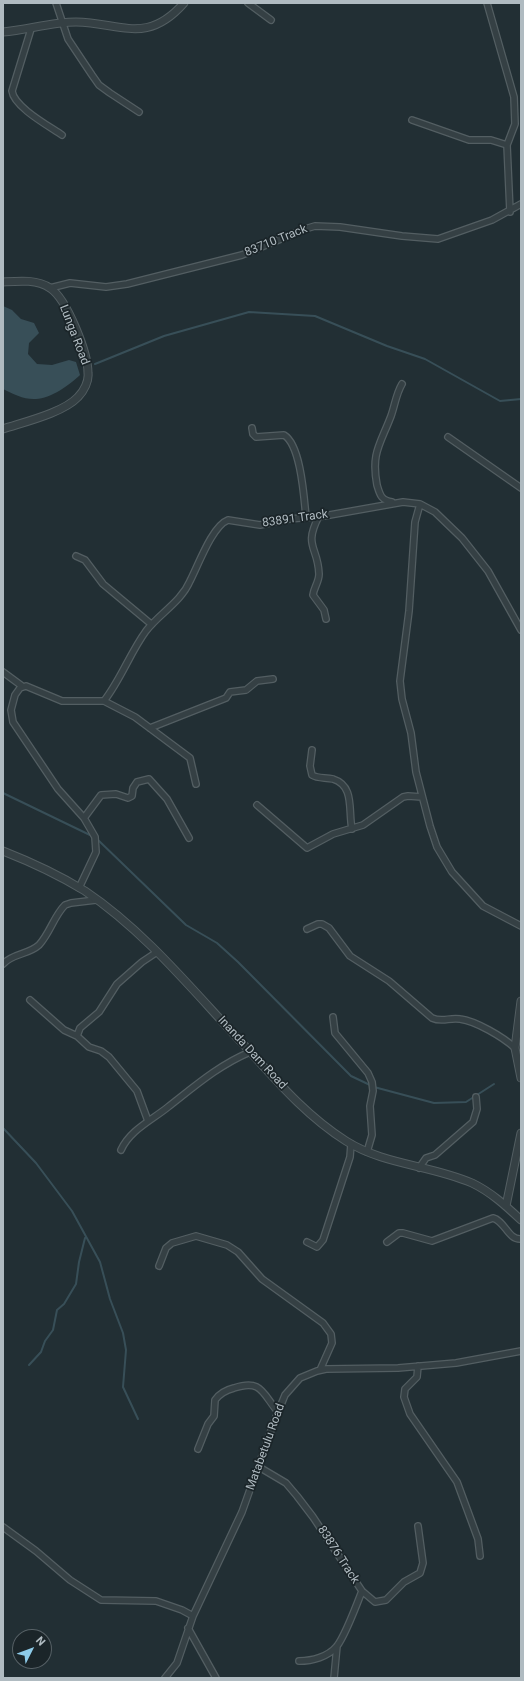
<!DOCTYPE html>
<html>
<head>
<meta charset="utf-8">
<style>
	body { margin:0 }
	#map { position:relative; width:524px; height:1681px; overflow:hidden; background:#222f34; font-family:Roboto,sans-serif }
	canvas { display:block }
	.frame { position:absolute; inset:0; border:4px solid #b0bbc1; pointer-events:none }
	.north { position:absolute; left:12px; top:1629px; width:40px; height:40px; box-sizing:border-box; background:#1b2529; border:1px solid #576166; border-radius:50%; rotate:48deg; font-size:11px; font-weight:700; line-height:16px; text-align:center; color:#b0bbc1 }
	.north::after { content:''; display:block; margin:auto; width:14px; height:18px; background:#8dcbe9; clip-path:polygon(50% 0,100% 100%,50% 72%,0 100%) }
</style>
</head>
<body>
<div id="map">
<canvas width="524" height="1681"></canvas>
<div class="frame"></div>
<div class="north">N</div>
</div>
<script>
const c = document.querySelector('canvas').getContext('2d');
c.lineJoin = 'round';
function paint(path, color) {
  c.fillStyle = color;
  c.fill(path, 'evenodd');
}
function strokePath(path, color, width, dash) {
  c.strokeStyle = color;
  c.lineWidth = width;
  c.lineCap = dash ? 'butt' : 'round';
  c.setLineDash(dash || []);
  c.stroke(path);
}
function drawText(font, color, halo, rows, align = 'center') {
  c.font = font + ' Roboto,sans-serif';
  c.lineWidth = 3.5;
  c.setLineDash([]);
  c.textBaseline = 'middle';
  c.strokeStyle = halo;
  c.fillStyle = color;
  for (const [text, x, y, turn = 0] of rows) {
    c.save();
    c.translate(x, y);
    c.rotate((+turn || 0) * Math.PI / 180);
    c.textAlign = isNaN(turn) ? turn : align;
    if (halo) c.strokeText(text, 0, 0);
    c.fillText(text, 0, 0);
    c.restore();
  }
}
const water = new Path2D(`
	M3 306 12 310 21 319 34 323 39 333 29 343 28 354 37 364 52 365 69 360 76 362 80 375C71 384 50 399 36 399 25 400 13 394 3 389Z`);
const stream = new Path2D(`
	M95 364 164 336 249 312 315 316 387 346 425 359 500 401 521 399
	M3 793 92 836
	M97 839 186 925 217 943 238 962 351 1076 370 1085
	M374 1087 434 1103 466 1102 494 1084
	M3 1128 36 1163 72 1211 100 1262 110 1299 123 1333 126 1350 123 1387 138 1419
	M29 1365 41 1352 45 1341 53 1330 57 1310 64 1304 76 1284 79 1262 85 1238`);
const minor = new Path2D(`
	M56 3 68 39 92 75 99 85 110 93 139 112
	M248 3 271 20
	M487 3 514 97 515 124 507 145 510 212
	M31 29 12 91C14 107 49 126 62 135
	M412 120 469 140H491L507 145
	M50 288 70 283 106 287 127 284 242 255 305 229 315 226 340 227 402 236 438 239 492 220 521 204
	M252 428 253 434 256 437 284 435C301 445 304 498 306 517
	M448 437 521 488
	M392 502C381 500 380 495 377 485 371 453 380 445 391 416 395 405 396 394 402 384
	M420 504 415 522 409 611 400 681 402 699 411 733 416 772 430 826 437 847 452 872 483 906 521 926
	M319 516C303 547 318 546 319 574 319 582 314 587 313 595L324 610 326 619
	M76 556 85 560 103 584 151 624
	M3 672 22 686
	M104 701C121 679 130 653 146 631 160 613 181 602 190 581 198 566 212 526 228 520L260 525 289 519 324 516 403 502 420 504 435 512 462 538 488 571 521 630
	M150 728 226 698 230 692 246 690 257 681 273 679
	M312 750 310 766 312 775C318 779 326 777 333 779 355 786 348 810 352 829
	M257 805 307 848 333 834 363 825 403 797 408 796 422 797
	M84 818 101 795 116 794 128 798 132 796 133 788 137 782 149 779 167 799 189 838
	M79 888 96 852 95 837 84 818 58 789 13 722 11 710 15 695 20 688 26 686 62 701H104L135 717 190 758 196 784
	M307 929 318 924H322L329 928 350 956 389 981 432 1018C443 1023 449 1017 460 1019 476 1021 503 1037 515 1048
	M3 964C13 953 28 955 39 945 50 933 54 916 65 905L71 903 96 900
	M30 1000 64 1030 77 1036 89 1047 101 1051 109 1057 137 1091 148 1121
	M333 1017 335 1033 368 1073 372 1082 373 1091 370 1106 372 1135 367 1152
	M77 1036 80 1028 99 1012 117 984 142 962 157 952
	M121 1150C130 1130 152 1120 168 1107 195 1086 219 1065 250 1052
	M419 1168 426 1158 435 1155 473 1122 477 1109 476 1097
	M307 1242 317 1247 323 1240 350 1157 351 1144
	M387 1242 399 1233H403L432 1241 493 1218C505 1221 508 1240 521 1239
	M159 1266 166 1248 172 1243 196 1236 227 1245 238 1252 262 1279 323 1323 331 1334 332 1343 320 1370
	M418 1366 417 1377 405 1389 404 1397 410 1414 457 1482 478 1539 480 1556
	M198 1449 208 1424 214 1416 215 1400C220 1393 226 1390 234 1388 262 1379 262 1393 278 1412
	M259 1467 286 1483 297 1496 313 1517 362 1591 375 1602 386 1600 404 1582 420 1573 423 1563 418 1526
	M3 1527 36 1551 70 1580 101 1600 156 1601 182 1610 193 1616
	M188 1628 216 1678
	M299 1661C312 1661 328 1657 337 1646 345 1636 357 1604 362 1591
	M165 1678 177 1663 193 1616 242 1512 274 1422 285 1395 300 1378 317 1371 326 1369 398 1368 456 1363 521 1351
	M334 1678 337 1646`);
const tertiary = new Path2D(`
	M3 32C27 30 52 22 76 22 122 23 147 45 184 3
	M3 282C18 281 37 279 50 288 67 299 88 353 88 373 89 381 84 391 78 397 63 413 24 422 3 429
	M3 851C31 862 59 875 85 891 146 932 194 992 244 1045 275 1079 306 1116 346 1141 384 1165 431 1165 472 1183 491 1192 506 1206 521 1220
	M521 1001 515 1048 521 1078
	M506 1206 521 1133`);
const streetNames = [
	["83710 Track",276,241,-22],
	["Lunga Road",74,335,69],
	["83891 Track",295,519,-8],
	["Inanda Dam Road",252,1053,47],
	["Matabetulu Road",266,1447,-70],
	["83876 Track",338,1555,57]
];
paint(water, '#384f58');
strokePath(stream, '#384f58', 2);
strokePath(minor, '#535e62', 8);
strokePath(tertiary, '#535e62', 9);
strokePath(minor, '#354044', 5.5);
strokePath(tertiary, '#354044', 7);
drawText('12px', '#b0bbc1', '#1b2529', streetNames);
</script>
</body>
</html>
